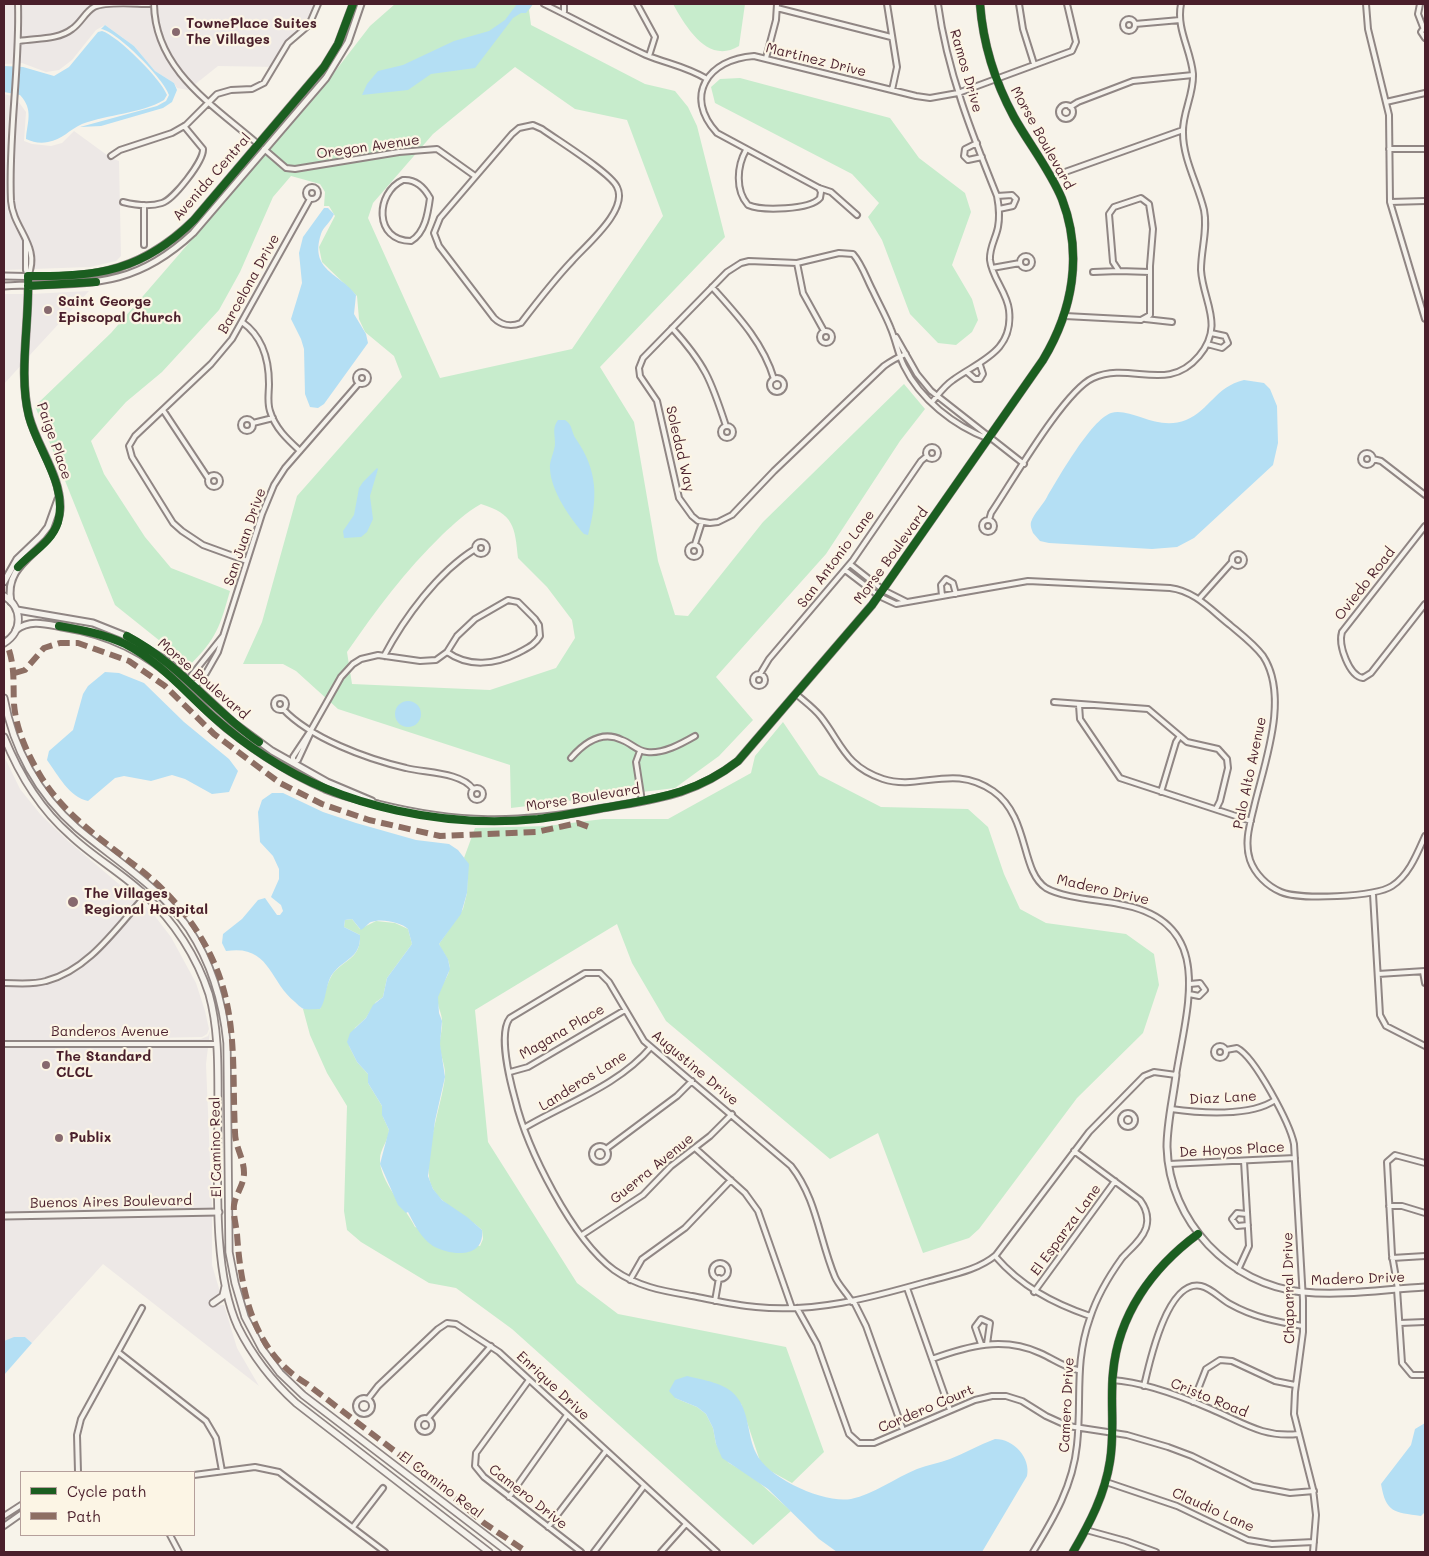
<!DOCTYPE html>
<html>
<head>
<meta charset="utf-8">
<style>
	body { margin:0 }
	#map { position:relative; width:1429px; height:1556px; overflow:hidden; background:#f7f3ea; font-family:Mali,sans-serif }
	canvas { display:block }
	.frame { position:absolute; inset:0; border:5px solid #4a1f2b; pointer-events:none }
	.legend { position:absolute; left:20px; top:1471px; width:175px; height:65px; box-sizing:border-box; background:#fcf5e5; border:1px solid #b59f9b; margin:0; padding:6px 9px; list-style:none; font-size:15px; color:#4a1f2b }
	.legend li { display:flex; align-items:center; gap:10px; height:25px }
	.legend b { width:25px; border:1px solid #b59f9b }
</style>
</head>
<body>
<div id="map">
<canvas width="1429" height="1556"></canvas>
<div class="frame"></div>
<ul class="legend">
<li><b style="height:6px;background:#1b5e20"></b>Cycle path</li>
<li><b style="height:6px;background:#8d6e63"></b>Path</li>
</ul>
</div>
<script>
const c = document.querySelector('canvas').getContext('2d');
c.lineJoin = 'round';
function paint(path, color) {
  c.fillStyle = color;
  c.fill(path, 'evenodd');
}
function strokePath(path, color, width, dash) {
  c.strokeStyle = color;
  c.lineWidth = width;
  c.lineCap = dash ? 'butt' : 'round';
  c.setLineDash(dash || []);
  c.stroke(path);
}
function drawText(font, color, halo, rows, align = 'center') {
  c.font = font + ' Mali,sans-serif';
  c.lineWidth = 4.5;
  c.setLineDash([]);
  c.textBaseline = 'middle';
  c.strokeStyle = halo;
  c.fillStyle = color;
  for (const [text, x, y, turn = 0] of rows) {
    c.save();
    c.translate(x, y);
    c.rotate((+turn || 0) * Math.PI / 180);
    c.textAlign = isNaN(turn) ? turn : align;
    if (halo) c.strokeText(text, 0, 0);
    c.fillText(text, 0, 0);
    c.restore();
  }
}
const built = new Path2D(`
	M4 4H320L315 17 306 30 287 48 277 67 218 66 188 90 177 88 174 83 155 71 134 46 105 25 96 30 72 60 59 70 46 72 22 63 4 64Z
	M4 94 15 97 26 112 24 141 32 144 51 146 62 143 74 131 111 158 119 161 121 256 116 261 90 267 4 270Z
	M89 291 29 356 31 294Z
	M4 294H26L24 362 4 384Z
	M4 756 20 789 41 815 68 841 151 911 171 937 196 983 205 1011 209 1029 207 1034 202 1037 4 1041Z
	M210 1031 206 1064 212 1209 4 1213V1044L201 1039 208 1036Z
	M212 1215V1265L221 1295 210 1301V1306L224 1305 237 1348 259 1386 103 1264 32 1343 25 1337 4 1341V1218Z`);
const green = new Path2D(`
	M395 4H533L529 10 531 25 645 84 675 91 688 107 697 126 725 237 600 367 634 422 658 561 675 615 688 616 763 522 904 384 925 409 900 441 826 554 716 677 753 720 719 756 675 788 511 808 510 765 338 709 296 671 283 664H243L262 622 297 496 402 377 394 356 365 332 359 319 357 296 322 262 319 247 335 216 329 206H324L325 192 320 184 291 176 273 197 240 272 219 310 162 372 126 402 91 441 104 474 145 537 171 568 230 591C220 626 217 638 190 665L115 605 35 406 111 333 316 96 370 26ZM515 67 575 109 627 120 663 216 572 349 440 378 368 218 373 203 433 134ZM481 504C514 514 515 527 518 558L547 587 572 620 575 638 556 668 490 690 352 684 347 652C376 610 405 571 442 535 454 524 466 512 481 504Z
	M673 4H745L739 46C708 65 686 27 673 4Z
	M740 78 890 118 919 158 965 193 971 212 952 265 972 299 978 320 972 332 956 345 938 343 910 314 882 240 868 217 879 203 852 174 715 103 711 87 720 79Z
	M783 722 819 775 881 807 968 809 988 827 1004 874 1020 909 1046 923 1126 934 1154 954 1159 985 1143 1033 1077 1098 979 1229 969 1238 923 1253 878 1133 830 1159 666 1021 632 963 617 924 475 1010 488 1142 577 1283 618 1314 786 1347 824 1452 792 1483 765 1468 760 1461 741 1404 675 1398 697 1407 706 1414 713 1428 716 1444 729 1463 753 1477 791 1511 753 1545 512 1329 456 1288 429 1283 361 1242 347 1230 344 1211 347 1106 327 1073 310 1035 303 1009H320C324 998 326 985 332 975 342 960 361 960 360 935L344 927 345 920 352 919 360 929 376 921 395 923 408 929 412 944 387 978 383 997 376 1002 366 1018 355 1028 349 1046 357 1062 368 1074V1083L382 1106 383 1117 389 1130C389 1140 380 1149 380 1159 379 1181 406 1208 415 1227L480 1246 483 1239 482 1230C468 1217 441 1204 433 1189 419 1165 442 1105 445 1077 446 1067 441 1058 440 1047 439 1038 443 1029 442 1021 442 1012 436 1006 438 995 439 986 447 980 449 971 452 960 442 953 439 944L463 909 467 893 468 864 464 858 475 828 547 826 603 819H668L751 773 755 756Z`);
const water = new Path2D(`
	M517 4H533L526 13H521L513 18 475 68 431 74 408 90 362 95 367 84 378 71 403 65 454 41 489 31 505 20Z
	M105 25 134 46 155 71 174 83 177 90 172 102 163 108 101 126 80 127 157 106 166 101 169 95C165 80 117 31 101 29Z
	M102 31C118 36 161 79 167 95L164 100C140 114 109 114 82 124 70 129 62 140 48 142 40 144 33 142 26 139 27 122 34 110 20 95L4 92V66L23 67 54 76 69 67 98 32Z
	M324 208H328L334 214C331 222 323 227 321 234 309 271 340 273 356 295L354 314 366 334 368 343 324 404 318 408 310 407 305 394 304 349 301 339 291 319 302 283 299 253 303 237Z
	M1244 380 1264 383 1270 389 1277 406 1278 443 1273 465 1194 538 1177 547 1152 549 1049 543 1040 541 1033 533C1032 530 1030 526 1031 522 1034 513 1043 505 1047 497 1059 477 1091 420 1111 413 1131 407 1157 432 1186 420 1210 410 1215 387 1244 380Z
	M558 420H565C573 425 571 432 576 439 598 471 598 498 588 535L584 534C570 518 551 491 550 469 549 460 555 452 555 443 555 434 552 428 558 420Z
	M377 468 378 469 370 496 373 519 367 532 361 537 344 538 343 531 354 515 359 488 363 482Z
	M105 672 119 673 144 683 184 722 229 759 238 771 229 792 212 794 185 779 172 775 151 781 124 776 115 778 88 801C69 797 58 775 47 760L49 751 73 730 83 694 88 686Z
	M395 714a13 13 0 1 1 26 0a13 13 0 1 1-26 0Z
	M272 793H283L323 812 356 823 416 840 449 844 458 850 469 864 467 893 461 914 439 944 448 959 450 969 438 997 439 1013 442 1021 440 1044 445 1077 435 1121 428 1176 433 1189 442 1200 467 1217 482 1230C485 1259 451 1256 433 1246 421 1238 414 1224 408 1212L406 1213 398 1205 380 1164 389 1130 382 1115V1106L368 1083V1074L357 1062 347 1042 350 1033 366 1018 373 1005 383 997 387 978 412 944 408 929C401 922 381 918 371 922 368 923 365 928 361 930L352 919 345 920 344 927 360 935C361 957 346 958 334 972 325 982 327 1000 320 1009 315 1009 309 1010 304 1009 301 1008 297 1004 295 1002 269 981 270 944 226 951L222 943 223 934 242 919 258 900 265 898 277 915H280L283 911 281 905 271 897 279 879V869L273 856 260 842 258 812 262 800Z
	M14 1337H25L32 1343 4 1375V1341Z
	M687 1376C703 1380 726 1383 736 1396 750 1413 747 1435 756 1453 767 1478 825 1504 851 1499 874 1494 895 1478 917 1469 928 1465 939 1463 950 1459 965 1453 979 1445 995 1439 1014 1439 1031 1458 1027 1476L982 1552H837L819 1539 768 1489 722 1458 716 1444 713 1428 706 1414 697 1407 675 1398 669 1391 675 1380Z
	M1425 1423V1512L1421 1516C1394 1512 1386 1513 1381 1484L1411 1445 1415 1429Z`);
const minor = new Path2D(`
	M18 4C20 70 8 135 11 201 13 229 41 246 28 276
	M154 4C155 70 213 105 258 144
	M544 4C577 20 611 39 646 55 668 64 685 66 707 79
	M637 4 655 37 649 56
	M887 4 897 67 892 90
	M1019 4 1023 29 1034 64
	M1366 4 1368 29 1389 115 1390 202 1425 319
	M1420 4 1418 14 1423 27
	M777 8 891 37
	M564 12V4
	M1123 25a6 6 0 1 1 12 0a6 6 0 1 1-12 0Z
	M1135 24 1180 20
	M1425 26 1421 32 1425 38
	M19 41C36 38 58 40 72 29 81 23 85 12 94 7 106 1 135 4 149 4
	M766 58 776 20 777 4
	M1386 102 1425 93
	M1059 112a7 7 0 1 1 14 0a7 7 0 1 1-14 0Z
	M1070 107 1078 102 1133 81 1193 75
	M533 125 542 129C557 140 611 173 617 187 629 210 586 245 572 261 554 280 537 302 521 323 511 327 501 325 494 318L439 246 434 233 440 218 512 134 519 128Z
	M977 143 965 149 964 156 968 160 982 157
	M264 149 286 168 295 169 399 152 437 149 475 176
	M1389 149H1425
	M746 150C737 166 735 190 748 205 762 211 810 210 820 198L821 192 819 188
	M111 156 120 150 172 133 186 125 217 94 231 90 252 89 264 83 288 43 309 25 318 4
	M1051 177 1183 130
	M403 180C416 179 424 187 430 198 428 213 425 233 411 241 374 241 375 193 403 180Z
	M306 193a6 6 0 1 1 12 0a6 6 0 1 1-12 0Z
	M997 196 1012 195 1016 199 1013 206 999 209
	M123 202C135 205 150 207 162 203 173 200 204 161 203 149L184 126
	M1390 202 1425 201
	M144 205V245
	M857 215 831 192 819 188 717 133C683 96 708 59 754 56L916 96 930 98 958 93 1072 51 1076 42 1067 4
	M26 240V270L28 276
	M1020 262a6 6 0 1 1 12 0a6 6 0 1 1-12 0Z
	M797 263 803 293 824 331
	M992 268 1020 263
	M1093 272 1119 271
	M712 287C737 315 763 342 774 379
	M1065 316 1141 320 1150 315V266L1153 229 1149 204 1141 198 1114 207 1109 214 1113 262 1119 271 1150 272
	M1145 319 1172 322
	M242 322C262 336 269 360 269 384 269 393 267 402 270 411 275 428 287 439 300 451
	M672 328C705 364 711 380 726 426
	M820 337a6 6 0 1 1 12 0a6 6 0 1 1-12 0Z
	M896 337 917 374 931 391 1024 464
	M1207 344 1222 348 1228 343 1225 336 1211 333
	M906 354C898 357 891 361 884 366L774 471 732 515 718 522 710 523 698 521 692 516 679 498 657 401 640 376 639 368 643 358 727 272 741 263 749 261 797 263 839 253 853 254C862 264 867 280 873 291 879 304 886 316 891 329 896 341 898 354 904 366 920 399 954 426 989 439
	M356 378a6 6 0 1 1 12 0a6 6 0 1 1-12 0Z
	M967 372 975 379H980L983 374 980 365
	M770 385a7 7 0 1 1 14 0a7 7 0 1 1-14 0Z
	M932 402C938 395 944 386 953 380 979 361 1014 352 1009 310 1007 292 992 278 990 260 989 248 996 238 998 227 1000 216 999 206 997 196 972 134 947 71 938 4
	M163 410 208 478
	M241 425a6 6 0 1 1 12 0a6 6 0 1 1-12 0Z
	M253 423 273 418
	M721 432a6 6 0 1 1 12 0a6 6 0 1 1-12 0Z
	M926 453a6 6 0 1 1 12 0a6 6 0 1 1-12 0Z
	M1361 459a6 6 0 1 1 12 0a6 6 0 1 1-12 0Z
	M1373 459 1381 461 1425 495
	M208 481a6 6 0 1 1 12 0a6 6 0 1 1-12 0Z
	M982 526a6 6 0 1 1 12 0a6 6 0 1 1-12 0Z
	M989 520 991 513C1012 482 1064 391 1093 378 1131 361 1167 394 1199 356 1225 325 1203 302 1201 270 1201 249 1208 230 1204 210 1198 185 1183 159 1183 133 1182 113 1194 95 1193 74 1191 50 1176 29 1181 4
	M1425 526 1342 632C1338 645 1349 676 1363 678L1371 673 1425 604
	M475 548a6 6 0 1 1 12 0a6 6 0 1 1-12 0Z
	M695 544 702 522
	M688 551a6 6 0 1 1 12 0a6 6 0 1 1-12 0Z
	M1232 560a6 6 0 1 1 12 0a6 6 0 1 1-12 0Z
	M247 561 203 545 182 531 173 523 132 457 129 446 135 436 211 364 232 339 310 199
	M850 564 883 590 907 602
	M845 570 879 596 896 604 1028 581 1170 588C1195 591 1211 610 1230 625 1242 635 1254 644 1263 656 1290 697 1264 764 1254 807 1250 824 1244 842 1250 860 1255 874 1267 886 1281 892 1300 900 1375 897 1392 886 1409 875 1417 854 1425 836
	M942 596 941 585 946 579 953 583 956 594
	M1199 599 1232 562
	M223 636 191 676 192 683H198L206 673 218 652 262 514 274 485 285 468 359 383
	M384 656C404 618 438 572 475 549
	M753 680a6 6 0 1 1 12 0a6 6 0 1 1-12 0Z
	M760 674 769 659 853 560 921 461 927 456
	M796 694C804 701 814 708 821 717 842 744 845 766 883 779 920 791 953 763 993 791 1030 817 1020 871 1046 888 1063 898 1099 900 1119 904 1217 921 1187 1006 1176 1075L1154 1072 1144 1076 1089 1132 996 1255C977 1271 950 1275 926 1282 870 1298 815 1313 756 1307 734 1305 713 1300 692 1296 664 1291 638 1287 614 1270 572 1239 527 1149 515 1099 510 1081 498 1033 510 1018L585 973H600L609 982 644 1041 791 1166C817 1199 819 1239 835 1277 839 1286 847 1293 852 1302
	M274 704a6 6 0 1 1 12 0a6 6 0 1 1-12 0Z
	M1054 702 1148 709 1187 742 1218 749 1227 759 1228 768 1220 801 1216 809
	M1079 705 1080 719 1120 778 1251 821
	M283 709C310 738 367 759 406 768 425 773 461 772 473 789
	M640 751 636 762 642 801
	M571 758C584 743 602 730 622 740 631 743 637 751 647 752 663 754 681 744 695 736
	M293 763V757L311 730 341 677 353 664 361 659 378 655 420 661 436 660 447 652 457 636 475 619 508 600 518 602 535 619 539 625 540 636C535 645 527 648 518 653 496 664 469 668 447 652
	M293 763 298 760 311 732
	M471 794a6 6 0 1 1 12 0a6 6 0 1 1-12 0Z
	M1161 792 1176 742 1180 736
	M1373 894 1380 1015 1386 1026 1425 1046
	M1423 972 1425 983
	M1378 974 1425 971
	M4 983C17 983 32 985 46 981 89 970 117 927 146 895
	M1189 994 1199 996 1205 990 1200 983 1190 984
	M4 1044H217
	M1214 1052a6 6 0 1 1 12 0a6 6 0 1 1-12 0Z
	M1226 1050 1237 1048C1255 1057 1290 1124 1294 1144L1303 1300V1332L1295 1392 1294 1414 1313 1489 1316 1515 1313 1552
	M510 1072 528 1067 625 1010
	M1171 1109C1199 1113 1251 1117 1275 1100
	M1121 1120a7 7 0 1 1 14 0a7 7 0 1 1-14 0Z
	M524 1128C566 1103 618 1086 651 1047
	M592 1154a8 8 0 1 1 16 0a8 8 0 1 1-16 0Z
	M695 1148 745 1193 758 1211 792 1308
	M606 1149 677 1096 692 1081
	M1169 1164 1295 1158
	M1389 1206H1402L1425 1213
	M1247 1214 1237 1213 1232 1219 1237 1226 1248 1225
	M582 1235 643 1195 671 1166 710 1136 732 1114
	M995 1256C1021 1286 1052 1303 1090 1316
	M1392 1258 1425 1256
	M712 1271a8 8 0 1 1 16 0a8 8 0 1 1-16 0Z
	M1238 1270 1249 1246 1244 1161
	M630 1280 642 1259 685 1228 731 1180
	M907 1288 950 1410
	M1397 1289 1402 1363 1412 1375H1425
	M1398 1289 1392 1255 1387 1162 1395 1155 1425 1163
	M1034 1292 1115 1181
	M715 1301 719 1278
	M854 1302 866 1326 903 1430
	M797 1308 817 1344 849 1434 859 1443H874L975 1400 992 1396H1006L1022 1401 1046 1416 1068 1426 1127 1435 1168 1447 1192 1456 1253 1486 1290 1493 1314 1491
	M1400 1323 1425 1322
	M981 1344 975 1327 981 1319 990 1323 987 1344
	M118 1352 206 1421 216 1438 222 1471
	M932 1359C968 1346 1003 1336 1040 1353 1054 1359 1063 1367 1078 1370
	M529 1380 476 1453 475 1466 484 1477 581 1552
	M1112 1380C1145 1382 1181 1396 1211 1409 1242 1422 1263 1438 1298 1434
	M1144 1386C1149 1364 1167 1279 1201 1286 1211 1288 1221 1299 1230 1304 1253 1317 1277 1322 1303 1326
	M356 1406a8 8 0 1 1 16 0a8 8 0 1 1-16 0Z
	M368 1399 378 1386 438 1329 447 1323 456 1324 499 1352 717 1552
	M1193 1402 1206 1369 1220 1360 1232 1361 1275 1381 1295 1385
	M418 1425a7 7 0 1 1 14 0a7 7 0 1 1-14 0Z
	M428 1418 491 1346
	M78 1472 77 1435 81 1419 142 1308
	M194 1475 255 1467 279 1472 385 1552
	M1106 1482 1177 1506 1248 1540 1272 1544 1314 1542
	M509 1497 567 1415
	M4 1516 21 1505
	M4 1526 21 1514
	M353 1527 383 1488
	M548 1527 606 1451
	M1086 1530 1126 1541 1156 1552
	M170 1535 179 1552
	M594 1552 644 1486
	M661 1552 686 1524
	M1033 1552C1054 1518 1073 1485 1077 1445 1082 1399 1074 1363 1090 1318 1097 1296 1109 1276 1122 1258 1130 1249 1142 1240 1146 1228 1149 1218 1146 1208 1140 1200L1074 1151`);
const tertiary = new Path2D(`
	M4 276C83 278 134 279 194 220L324 67 338 44 353 4
	M4 286C83 282 130 292 193 233L326 78 348 42 361 4
	M4 582 17 559 41 536 48 527 58 499
	M11 602C2 557 57 552 60 510 62 477 37 447 29 416 18 372 30 322 28 276
	M17 610 93 623 128 637 167 661 234 723 272 751 327 782 372 801
	M16 630C30 619 46 624 62 627 108 634 146 652 181 685 197 700 212 717 230 731 259 754 291 774 325 789 342 796 359 800 378 804 458 824 517 824 598 809 653 799 692 797 738 761L872 605 1043 360C1073 310 1083 254 1062 199 1050 170 1029 144 1014 117 995 82 983 43 980 4
	M1176 1075C1173 1099 1167 1123 1167 1147 1169 1222 1230 1285 1303 1292 1343 1296 1386 1289 1425 1287
	M4 1216 219 1212
	M1073 1552C1090 1523 1105 1494 1110 1461 1115 1431 1110 1402 1113 1373 1118 1315 1152 1268 1198 1234`);
const secondary = new Path2D(`
	M4 596C23 607 23 632 4 643
	M4 698C13 748 38 794 77 828 115 860 160 887 189 929 212 964 223 1002 227 1043L229 1252 235 1283 245 1317 262 1349 280 1373 303 1395 508 1552
	M4 737C19 774 39 808 70 835 93 857 122 873 145 895 174 921 197 957 209 994 218 1026 218 1061 218 1094 219 1161 210 1267 238 1327 252 1355 273 1382 296 1403L489 1552
	M213 1303 223 1296 225 1287`);
const quiet = new Path2D(`
	M9 650C15 669 13 685 14 704 16 729 27 753 40 775 63 814 102 840 137 867 171 893 199 927 215 965 238 1018 232 1076 235 1132 235 1147 244 1158 244 1173 244 1185 236 1193 234 1205 233 1214 236 1225 237 1234 241 1292 253 1352 307 1384L443 1488 484 1523 527 1552
	M15 673 25 670 44 648 60 643H78L129 661 165 686 214 734 280 783 322 804 369 820 440 836 536 832 578 823 589 827`);
const cycleway = new Path2D(`
	M28 286 96 282
	M18 567C32 552 52 542 58 522 68 485 38 451 29 417 18 374 30 321 28 276 98 277 143 271 194 220L324 67 338 44 353 4
	M59 626C82 630 104 634 125 644 160 662 183 690 212 716 229 731 247 745 266 757 343 808 447 828 538 819 562 816 585 811 609 807 659 798 697 793 738 761L872 605 1043 360C1073 310 1083 254 1062 199 1050 170 1029 144 1014 117 995 82 983 43 980 4
	M127 636C179 663 212 710 259 742
	M1073 1552C1090 1523 1105 1494 1110 1461 1115 1431 1110 1402 1113 1373 1118 1315 1152 1268 1198 1234`);
const markers = [
	[176,32,5,"#87696e"],
	[48,310,5,"#87696e"],
	[73,902,6,"#87696e"],
	[46,1065,5,"#87696e"],
	[59,1138,5,"#87696e"]
];
const poiNames = [
	["TownePlace Suites",186,24],
	["The Villages",186,40],
	["Saint George",58,302],
	["Episcopal Church",58,318],
	["The Villages",84,894],
	["Regional Hospital",84,910],
	["The Standard",56,1057],
	["CLCL",56,1073],
	["Publix",69,1138]
];
const streetNames = [
	["Martinez Drive",816,60,14],
	["Ramos Drive",966,71,74],
	["Morse Boulevard",1042,138,61],
	["Oregon Avenue",368,147,-8],
	["Avenida Central",212,177,-49],
	["Barcelona Drive",249,284,-61],
	["Paige Place",54,441,71],
	["Soledad Way",680,449,77],
	["San Juan Drive",245,537,-71],
	["Morse Boulevard",891,556,-54],
	["San Antonio Lane",836,559,-53],
	["Oviedo Road",1365,584,-52],
	["Morse Boulevard",203,679,41],
	["Palo Alto Avenue",1250,773,-78],
	["Morse Boulevard",583,798,-9],
	["Madero Drive",1103,890,13],
	["Banderos Avenue",110,1032],
	["Magana Place",562,1032,-30],
	["Augustine Drive",695,1068,40],
	["Landeros Lane",583,1081,-32],
	["Diaz Lane",1223,1098,-3],
	["El Camino Real",216,1147,-91],
	["De Hoyos Place",1232,1150,-3],
	["Guerra Avenue",652,1169,-39],
	["Buenos Aires Boulevard",111,1202,-1],
	["El Esparza Lane",1066,1230,-54],
	["Madero Drive",1358,1279,-2],
	["Chaparral Drive",1289,1288,-91],
	["Enrique Drive",553,1386,43],
	["Cristo Road",1209,1398,22],
	["Camero Drive",1067,1405,-87],
	["Cordero Court",926,1409,-23],
	["El Camino Real",441,1485,37],
	["Camero Drive",528,1497,38],
	["Claudio Lane",1213,1510,24]
];
paint(built, '#ede8e6');
paint(green, '#c7eccc');
paint(water, '#b4dff4');
strokePath(minor, '#908684', 8);
strokePath(tertiary, '#908684', 9);
strokePath(secondary, '#908684', 9);
strokePath(minor, '#f5f2ec', 4);
strokePath(tertiary, '#f5f2ec', 5);
strokePath(secondary, '#f5f2ec', 5.5);
strokePath(quiet, '#8d6e63', 6, [12, 6]);
strokePath(cycleway, '#1b5e20', 8);
for (const [x, y, r, color] of markers) {
  const dot = new Path2D();
  dot.arc(x, y, r, 0, 2 * Math.PI);
  c.fillStyle = color;
  c.fill(dot);
  strokePath(dot, '#fcf5e5', 2);
}
drawText('bold 14px', '#4a1f2b', '#fcf5e5', poiNames, 'left');
drawText('14px', '#4a1f2b', '#fcf5e5', streetNames);
</script>
</body>
</html>
